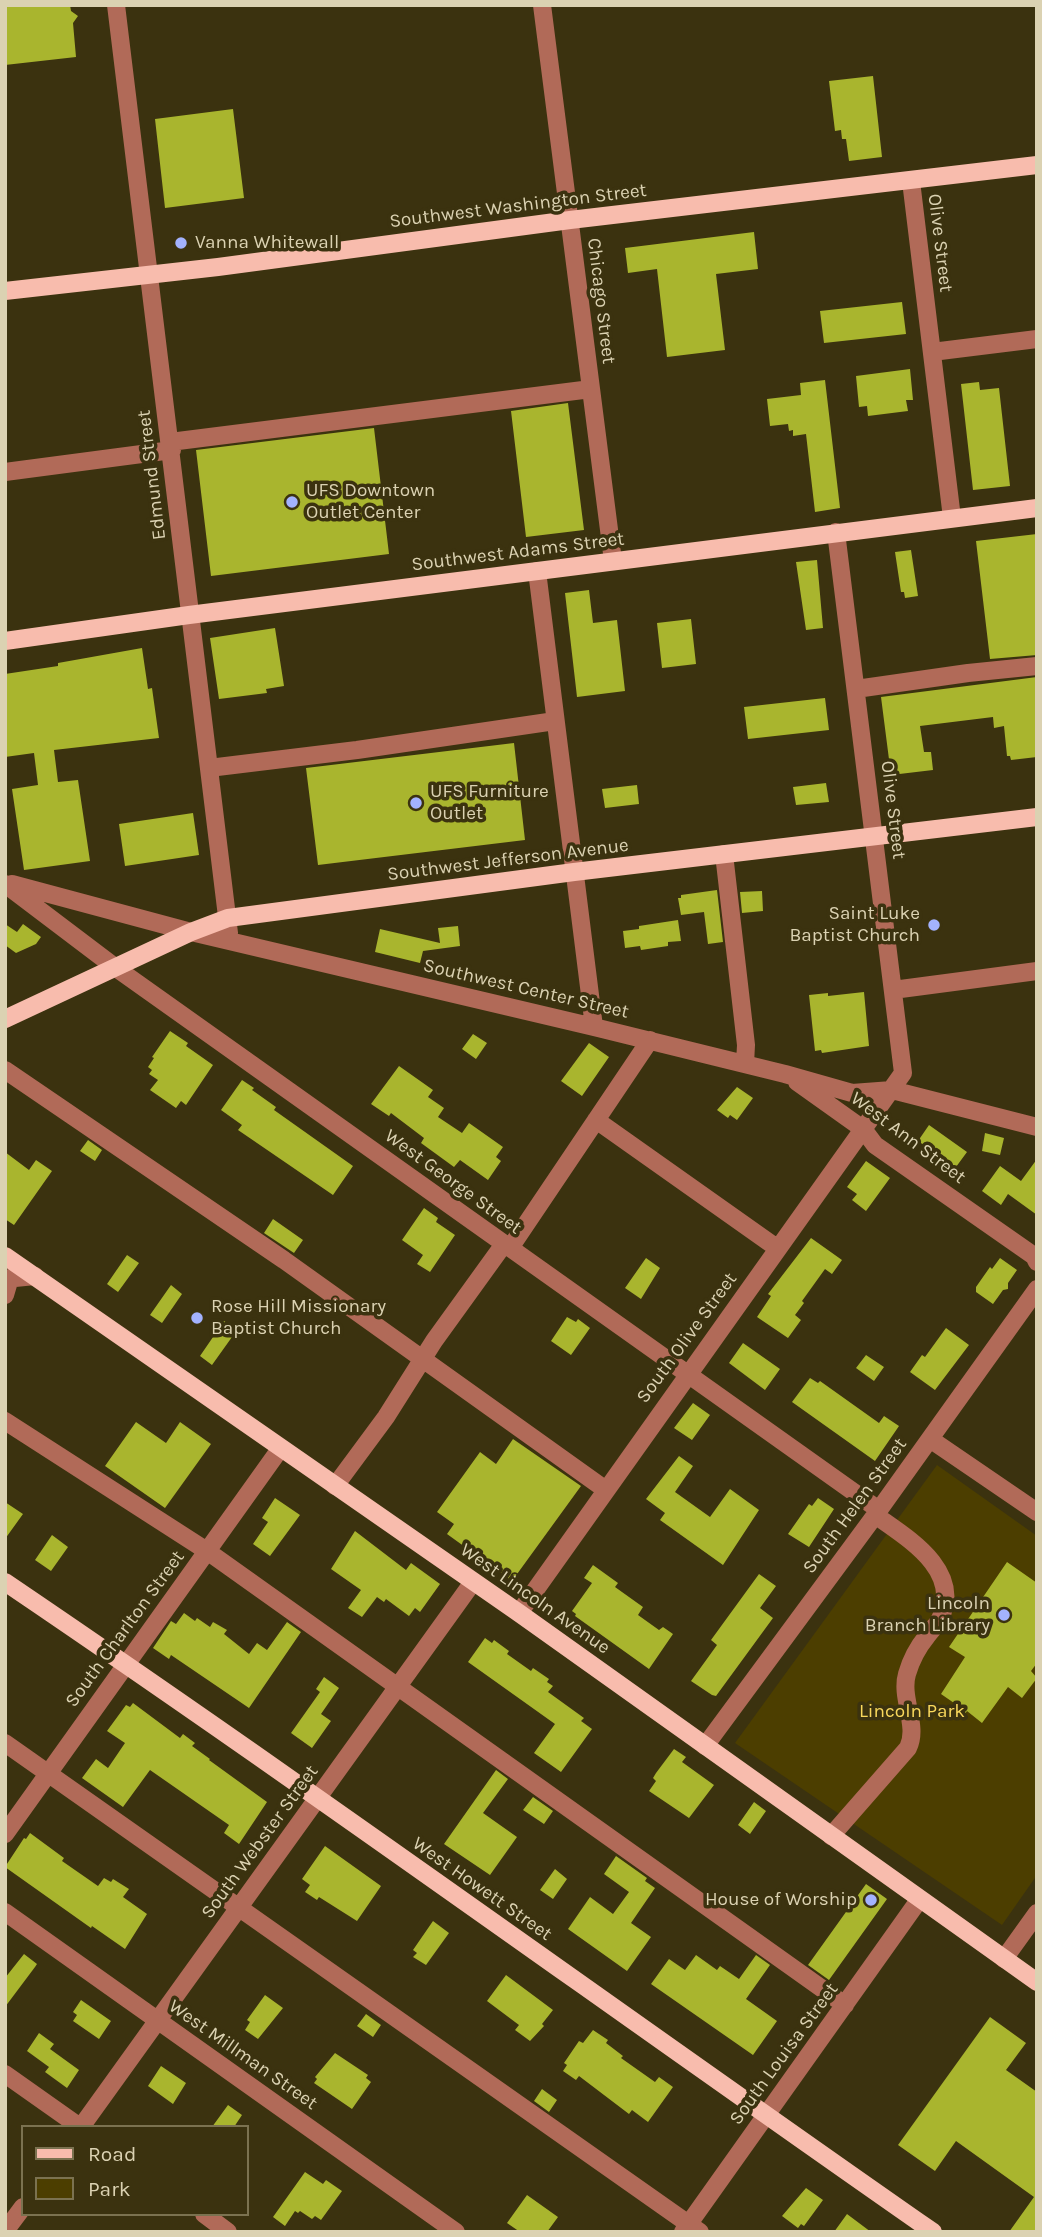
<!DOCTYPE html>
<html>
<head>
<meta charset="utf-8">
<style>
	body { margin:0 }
	#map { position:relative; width:1042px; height:2237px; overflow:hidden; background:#3b320f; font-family:Karla,sans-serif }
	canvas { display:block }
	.frame { position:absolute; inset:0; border:7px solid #dbd2b2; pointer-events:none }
	.legend { position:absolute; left:21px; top:2125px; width:228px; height:91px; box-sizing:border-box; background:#3b320f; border:2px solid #7b7250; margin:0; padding:9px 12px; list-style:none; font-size:21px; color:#dbd2b2 }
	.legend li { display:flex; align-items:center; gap:14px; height:35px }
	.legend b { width:35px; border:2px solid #7b7250 }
</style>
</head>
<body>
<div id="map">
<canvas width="1042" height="2237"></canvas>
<div class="frame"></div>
<ul class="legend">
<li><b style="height:9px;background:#f8bcad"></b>Road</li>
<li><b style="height:19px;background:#4c3e00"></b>Park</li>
</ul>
</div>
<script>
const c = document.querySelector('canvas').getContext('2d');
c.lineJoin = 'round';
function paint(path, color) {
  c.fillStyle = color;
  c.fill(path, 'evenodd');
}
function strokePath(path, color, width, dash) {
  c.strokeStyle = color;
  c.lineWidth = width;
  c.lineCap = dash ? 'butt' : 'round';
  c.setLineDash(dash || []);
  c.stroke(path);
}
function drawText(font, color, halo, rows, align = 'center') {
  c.font = font + ' Karla,sans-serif';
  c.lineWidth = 7;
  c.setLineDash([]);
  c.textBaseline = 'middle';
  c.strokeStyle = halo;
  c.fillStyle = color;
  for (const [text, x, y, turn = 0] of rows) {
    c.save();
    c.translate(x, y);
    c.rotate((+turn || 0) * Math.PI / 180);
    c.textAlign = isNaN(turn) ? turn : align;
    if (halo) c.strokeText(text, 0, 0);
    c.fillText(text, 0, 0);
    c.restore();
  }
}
const green = new Path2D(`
	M937 1465 1037 1536V1875L1002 1925 735 1743Z`);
const building = new Path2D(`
	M5 5H70L71 11 78 16 73 23 76 57 5 65Z
	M873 76 882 157 849 161 846 139H842L841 130 835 131 829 81Z
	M233 109 244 198 165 208 155 119Z
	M754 232 758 269 716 274 725 350 667 357 657 269 628 273 625 248Z
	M902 302 906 334 824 343 820 311Z
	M910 369 913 400H906L908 411 868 416 867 406 859 407 856 376Z
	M825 380 840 508 815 512 806 434 793 436V430L789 431 788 424 770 426 767 399 801 395 800 383Z
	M979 382 980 390 999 388 1010 486 973 490 961 384Z
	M568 403 584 530 526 537 511 411Z
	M374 428 389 554 211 576 196 450Z
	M1037 534V655L990 659 976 541Z
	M911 550 918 596 905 598 904 592H901L895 552Z
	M817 560 823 628 806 630 796 562Z
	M589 590 593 623 617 620 625 691 577 697 565 593Z
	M691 619 696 664 662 668 657 623Z
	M275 628 284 686 266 689 267 693 219 699 210 638Z
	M142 648 148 689 152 688 159 738 54 750 58 782 78 780 90 861 24 870 12 789 38 785 34 753 5 757V674L58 666V663Z
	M1037 677V757L1011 760 1010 756H1007L1004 726 994 728 993 717 920 726 924 752H931L933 770 891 775 881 697Z
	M825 698 829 730 748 739 744 707Z
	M514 743 525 840 318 865 306 768Z
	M826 783 829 802 796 805 793 787Z
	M637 785 639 804 605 808 602 789Z
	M193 813 199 855 125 866 119 824Z
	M717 890 723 942 708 944 704 912 681 915 678 898H681V895Z
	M762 891 763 911 742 913 740 892Z
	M678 920 681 941 668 942V946L641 950 640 946 625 948 623 931 639 929V926Z
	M5 924 17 932 23 924 41 937 36 944 16 953 5 945Z
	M458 926 460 946 423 951 420 963 375 952 380 929 440 943 438 928Z
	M864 992 869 1046 822 1053 821 1050 815 1051 809 995 828 993V996Z
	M170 1031 188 1043 186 1046 213 1065 186 1105 181 1101 176 1108 150 1090 158 1080 149 1074 152 1070 148 1067 154 1058 152 1057Z
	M473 1034 487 1043 476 1059 462 1049Z
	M589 1043 609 1057 582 1096 561 1081Z
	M399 1066 433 1090 428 1097 444 1108 438 1117 462 1133 469 1123 503 1147 496 1157 501 1161 488 1180 460 1160 454 1167 421 1143 424 1138 391 1113 389 1116 371 1104Z
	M242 1080 254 1088 252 1090 276 1107 274 1110 353 1166 333 1195 238 1130 242 1125 221 1110Z
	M737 1087 753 1098 737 1120 730 1115 728 1118 717 1110Z
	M929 1125 967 1152 956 1167 918 1141Z
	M985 1133 1004 1138 1000 1155 982 1151Z
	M88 1140 102 1150 95 1161 80 1151Z
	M5 1152 29 1170 36 1160 52 1171 14 1225 5 1219Z
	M1037 1159V1215L1008 1194 1001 1205 982 1191 1000 1166 1021 1181Z
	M866 1161 890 1178 866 1211 852 1200 857 1194 847 1187Z
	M424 1208 438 1218 436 1222 455 1235 430 1272 417 1264 423 1255 402 1240Z
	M273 1219 303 1240 294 1253 264 1233Z
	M811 1238 842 1260 832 1274 825 1269 802 1301 804 1303 795 1315 801 1320 788 1338 757 1317 771 1296 768 1294Z
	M127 1255 139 1263 118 1292 107 1284Z
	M646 1258 660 1268 641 1299 625 1288Z
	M1000 1258 1017 1270 1008 1283V1289L1003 1290 993 1304 976 1292V1287L990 1267 992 1269Z
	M171 1285 182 1294 162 1323 150 1315Z
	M567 1317 576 1322 578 1319 590 1328 571 1355 551 1341Z
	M224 1321 237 1330 212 1365 200 1356Z
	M946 1328 969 1345 935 1390 910 1372 922 1355 925 1357Z
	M743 1343 780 1369 765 1390 729 1363Z
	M866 1355 884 1367 874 1381 856 1368Z
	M810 1378 818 1383 820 1381 879 1423 884 1416 899 1426 875 1461 792 1402Z
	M693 1403 710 1415 692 1440 674 1428Z
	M136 1422 166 1443 180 1422 211 1444 165 1508 105 1466Z
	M513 1439 581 1486 512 1581 447 1534 454 1524 437 1512 480 1452 496 1464Z
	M679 1456 693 1466 675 1492 710 1517 730 1489 759 1510 723 1565 660 1520 665 1513 646 1499Z
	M275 1498 300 1515 270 1556 253 1544 268 1522 262 1518Z
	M818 1498 834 1509 809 1547 788 1534 809 1504 812 1506Z
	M5 1502 23 1514 5 1539Z
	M355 1531 406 1570 411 1563 440 1584 420 1612 415 1608 409 1616 386 1599 384 1602 377 1597 362 1617 348 1608 361 1590 331 1569Z
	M52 1535 68 1547 51 1571 35 1560Z
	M1007 1562 1037 1583V1663L1031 1671 1037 1678 1022 1698 1008 1687 982 1723 967 1711 963 1717 951 1708 954 1703 941 1694 965 1657 949 1647Z
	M593 1565 618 1583 615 1587 643 1607 638 1615 659 1630 663 1627 673 1634 649 1669 575 1616 576 1614 572 1611 592 1583 584 1578Z
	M759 1574 776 1586 760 1608 773 1618 716 1696 712 1695 691 1681 717 1645 711 1640Z
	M184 1613 195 1621 197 1618 210 1627 213 1622 227 1630 224 1634 249 1654 257 1643 267 1650 287 1622 301 1632 249 1708 171 1655 169 1659 153 1648 171 1621 176 1624Z
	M485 1638 492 1643 494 1640 509 1651 507 1654 531 1671 533 1668 549 1679 547 1682 553 1686 548 1692 584 1718 581 1721 592 1729 561 1772 534 1753 555 1724 468 1662Z
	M324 1677 339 1688 321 1714 331 1721 312 1748 291 1733 320 1692 316 1689Z
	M133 1703 180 1738 183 1734 195 1743 192 1746 210 1759 209 1760 267 1802 239 1844 224 1833 229 1825 150 1770 123 1807 82 1778 96 1759 108 1768 125 1743 107 1731 126 1705 130 1707Z
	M674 1749 686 1757 682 1762 714 1785 689 1818 649 1791 656 1781 653 1778 656 1773Z
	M496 1770 508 1779 483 1813 517 1837 490 1875 444 1844Z
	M533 1797 553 1811 544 1824 523 1810Z
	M754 1802 766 1811 750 1834 738 1825Z
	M30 1833 64 1858 62 1861 98 1886 104 1878 111 1882 113 1879 129 1889 123 1897 147 1914 125 1949 92 1926 91 1928 5 1867 24 1838 26 1839Z
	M325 1846 381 1886 357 1921 319 1897 317 1900 305 1892 310 1885 302 1879Z
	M616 1856 647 1878 645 1881 655 1888 631 1923 651 1937 627 1971 568 1929 590 1897 613 1914 629 1892 604 1874Z
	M555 1869 567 1879 553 1899 540 1890Z
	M866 1884 887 1899 829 1980 808 1965Z
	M433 1921 449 1933 426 1965 413 1957 417 1953 413 1950Z
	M24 1954 37 1964 35 1967 5 2007V1978Z
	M696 1955 717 1970 720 1966 739 1979 756 1955 770 1965 746 1999 777 2021 753 2055 651 1984 669 1959 685 1970Z
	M506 1975 553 2010 542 2024 544 2026 530 2041 515 2030 519 2025 487 2001Z
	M265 1995 283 2008 258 2039 245 2030 250 2022 247 2020Z
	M81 2000 111 2021 99 2039 73 2021 77 2015 73 2012Z
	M366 2014 381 2025 373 2037 357 2026Z
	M990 2017 1026 2043 1006 2070 1037 2092V2232H1009L1034 2197 956 2141 935 2171 898 2145Z
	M593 2030 608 2040 606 2043 623 2056 621 2058 655 2082 659 2077 673 2087 648 2122 632 2110 629 2114 579 2076 576 2080 563 2071 567 2065 564 2063 579 2041 583 2043Z
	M39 2033 54 2044 50 2049 79 2070 67 2088 45 2072 49 2067 27 2051Z
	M335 2053 368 2075 366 2078 371 2082 352 2109 314 2083 317 2079 315 2077Z
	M161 2066 186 2083 173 2104 148 2086Z
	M542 2089 557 2100 549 2112 534 2101Z
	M228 2105 242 2115 234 2127H212Z
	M305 2172 323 2184 326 2180 342 2191 321 2220 315 2216 312 2219 300 2211 298 2213 295 2211 285 2226 273 2217Z
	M806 2188 823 2200 804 2226 801 2224 798 2228 782 2216Z
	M527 2195 558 2217 547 2232H520L507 2223Z
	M847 2214 871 2232H834Z`);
const minor = new Path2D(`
	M116 5 229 933
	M542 5 613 561
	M911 181 952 518
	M932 352 1037 339
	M170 442 591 389
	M5 472 172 450
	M537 571 594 1027
	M856 689 968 673 1037 666
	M209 768 357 750 555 721
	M724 854 746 1045 745 1064
	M5 884 116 968 879 1510
	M12 884 191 932 594 1027 785 1074 852 1093 892 1090 1037 1127
	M893 990 1037 971
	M5 1070 284 1260 606 1490
	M797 1082 863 1129 875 1145 1034 1256 1037 1262
	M596 1120 777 1248
	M510 1248 650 1040
	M5 1279 35 1276
	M5 1295 10 1278
	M5 1421 207 1551 845 2005
	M930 1439 1037 1512
	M335 1486 386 1417 434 1341 504 1244
	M519 1613 903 1073 836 532
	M5 1743 700 2232
	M705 1746 879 1510 1037 1289
	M5 1834 280 1449
	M831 1836 908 1748C919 1726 900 1698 907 1674 911 1660 918 1647 927 1636 931 1630 937 1625 940 1619 963 1570 907 1538 875 1515
	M5 1912 456 2232
	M1004 1959 1037 1913
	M5 2074 80 2127
	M81 2127 473 1582
	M204 2214 228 2232
	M5 2231 23 2207
	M683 2232 919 1900`);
const major = new Path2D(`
	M5 291 218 267 570 220 1037 165
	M5 641 189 615 1037 508
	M5 1019 191 932 228 918 574 872 1037 817
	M5 1256 519 1613 1037 1982
	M5 1582C318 1794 623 2016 933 2232`);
const markers = [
	[181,243,7,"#a3b2fd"],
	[292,502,7,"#a3b2fd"],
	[416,803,7,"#a3b2fd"],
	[934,925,7,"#a3b2fd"],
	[197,1318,7,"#a3b2fd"],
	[1004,1615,7,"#a3b2fd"],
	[871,1900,7,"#a3b2fd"]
];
const streetNames = [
	["Southwest Washington Street",518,206,-7],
	["Olive Street",940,243,83],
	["Chicago Street",601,301,83],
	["Edmund Street",152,475,-97],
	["Southwest Adams Street",518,552,-7],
	["Olive Street",893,810,83],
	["Southwest Jefferson Avenue",508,860,-7],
	["Southwest Center Street",526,989,13],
	["West Ann Street",908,1138,37],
	["West George Street",453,1182,36],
	["South Olive Street",687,1338,-54],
	["South Helen Street",855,1506,-54],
	["West Lincoln Avenue",535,1599,35],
	["South Charlton Street",125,1629,-54],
	["South Webster Street",260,1842,-54],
	["West Howett Street",482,1889,35],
	["South Louisa Street",784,2054,-54],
	["West Millman Street",243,2055,35]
];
const poiNames = [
	["Vanna Whitewall",195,243],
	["UFS Downtown",306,491],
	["Outlet Center",306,513],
	["UFS Furniture",430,792],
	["Outlet",430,814],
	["Saint Luke",920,914,"right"],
	["Baptist Church",920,936,"right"],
	["Rose Hill Missionary",211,1307],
	["Baptist Church",211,1329],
	["Lincoln",990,1604,"right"],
	["Branch Library",990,1626,"right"],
	["House of Worship",857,1900,"right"]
];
const parkNames = [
	["Lincoln Park",912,1712]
];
paint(green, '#4c3e00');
paint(building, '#a9b52e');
strokePath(minor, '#b16a58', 18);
strokePath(major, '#f8bcad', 18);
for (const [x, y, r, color] of markers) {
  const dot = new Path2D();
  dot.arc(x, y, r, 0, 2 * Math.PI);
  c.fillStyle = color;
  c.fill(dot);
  strokePath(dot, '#3b320f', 2.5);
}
drawText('19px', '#dbd2b2', '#3b320f', streetNames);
drawText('19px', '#dbd2b2', '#3b320f', poiNames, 'left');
drawText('19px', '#f9d85c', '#3b320f', parkNames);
</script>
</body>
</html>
